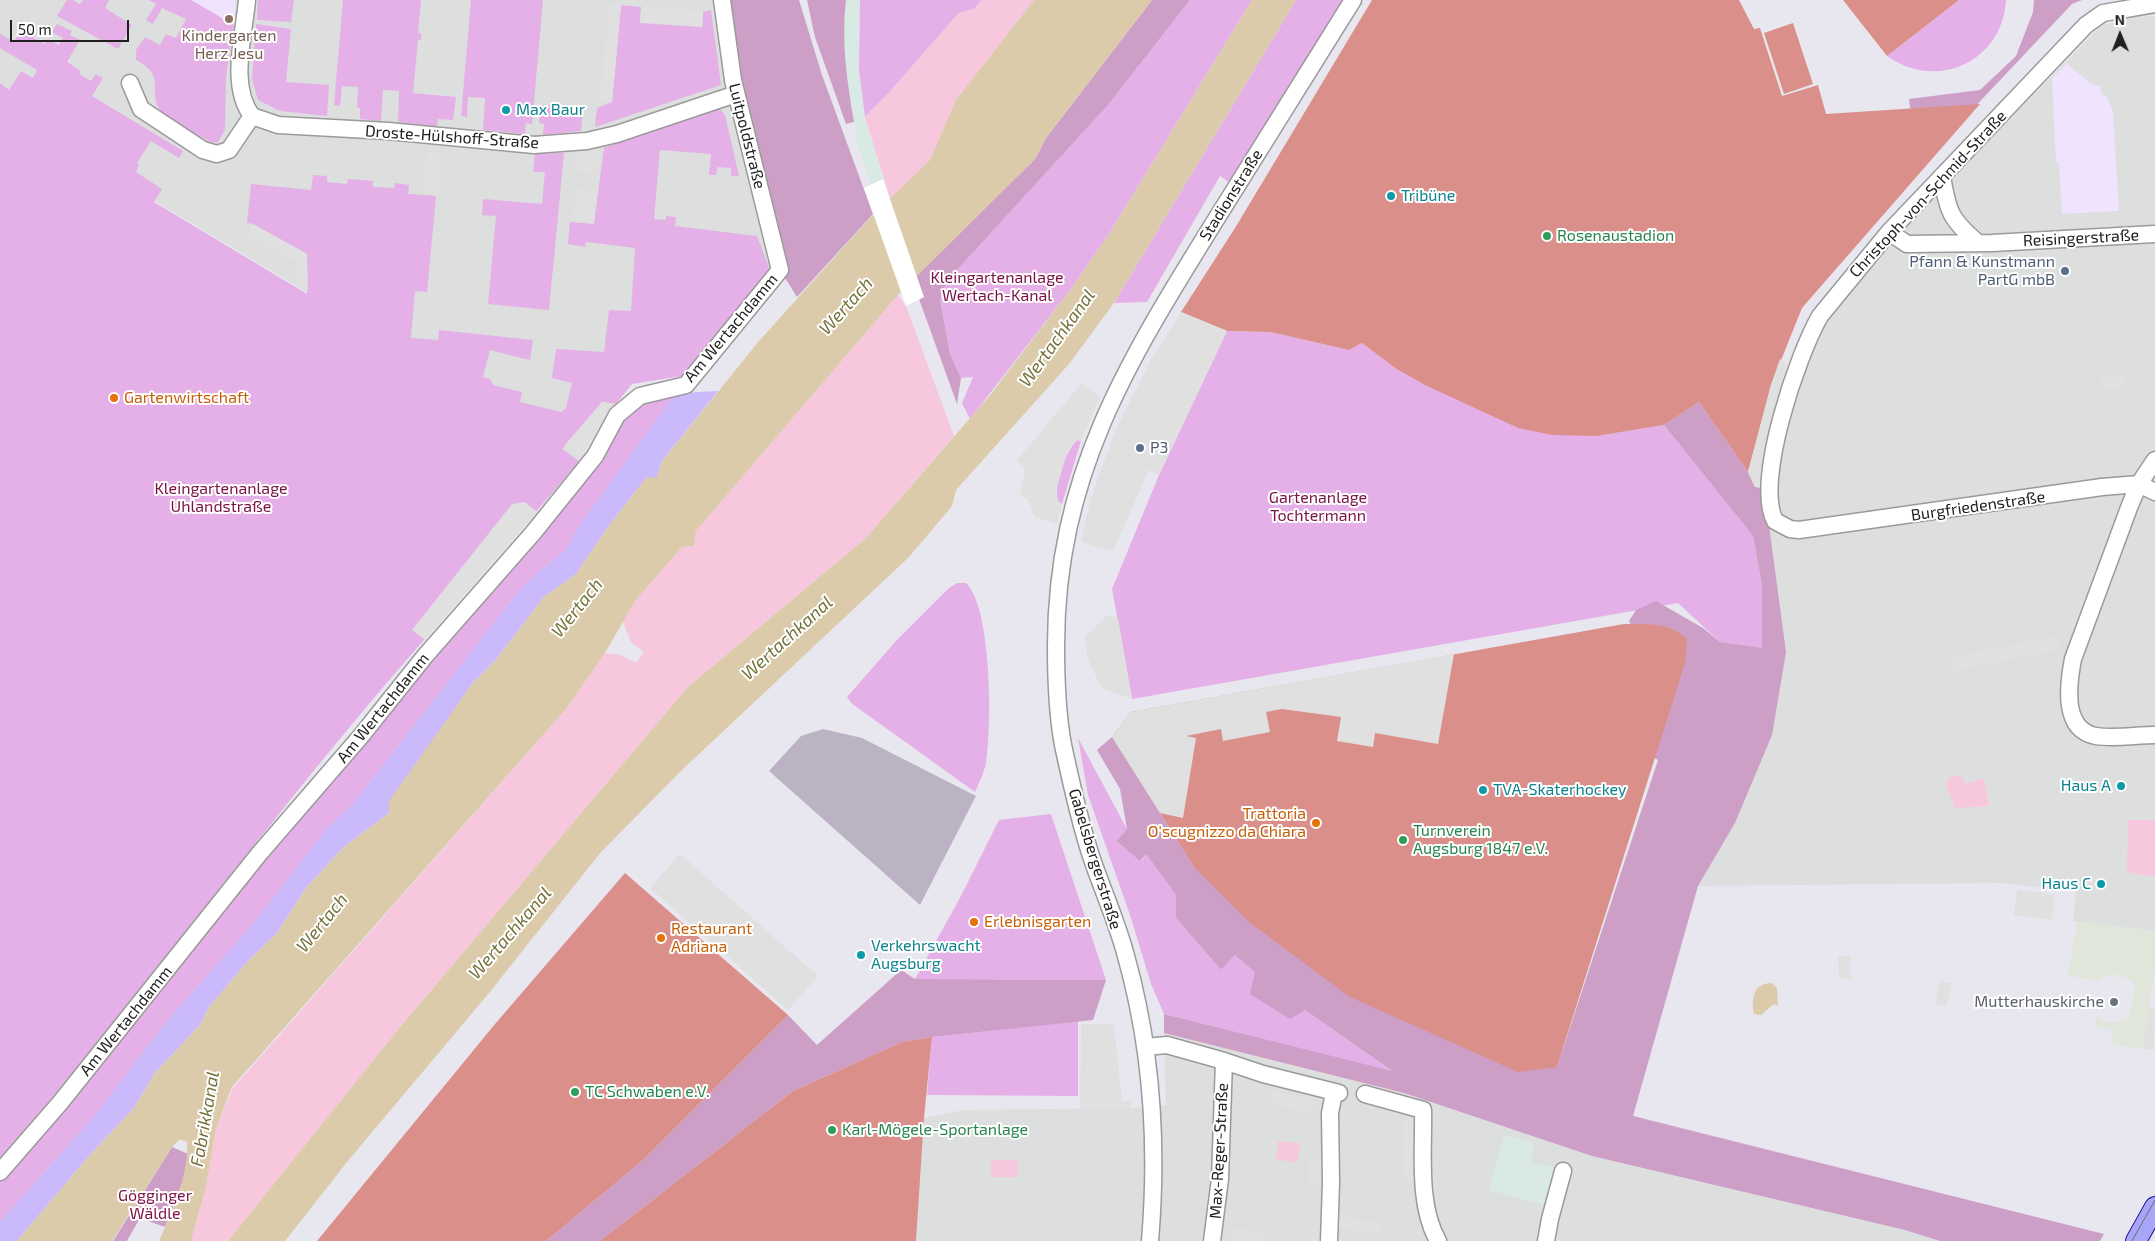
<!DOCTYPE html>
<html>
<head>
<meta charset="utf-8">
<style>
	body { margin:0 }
	#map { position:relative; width:2155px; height:1241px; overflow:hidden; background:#e8e7f0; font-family:"Exo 2",sans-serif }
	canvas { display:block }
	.north { position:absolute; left:2095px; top:10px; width:50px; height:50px; -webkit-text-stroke:4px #fff; paint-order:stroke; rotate:359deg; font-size:14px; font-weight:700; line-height:20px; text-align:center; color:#202020 }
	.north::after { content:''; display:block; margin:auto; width:18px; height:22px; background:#202020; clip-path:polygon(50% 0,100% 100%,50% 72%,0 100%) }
	.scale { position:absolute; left:10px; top:20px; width:119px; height:22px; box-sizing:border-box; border:2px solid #202020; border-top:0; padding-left:6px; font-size:15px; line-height:18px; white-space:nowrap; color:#202020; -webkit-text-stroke:4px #fff; paint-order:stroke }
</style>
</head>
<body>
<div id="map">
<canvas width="2155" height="1241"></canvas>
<div class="north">N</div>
<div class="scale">50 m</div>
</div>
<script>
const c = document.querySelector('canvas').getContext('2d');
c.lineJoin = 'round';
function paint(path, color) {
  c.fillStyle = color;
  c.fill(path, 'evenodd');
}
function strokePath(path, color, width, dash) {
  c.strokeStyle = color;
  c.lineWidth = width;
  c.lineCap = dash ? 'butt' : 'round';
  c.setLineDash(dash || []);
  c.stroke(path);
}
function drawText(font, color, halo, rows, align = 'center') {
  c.font = font + ' "Exo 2",sans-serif';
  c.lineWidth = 4;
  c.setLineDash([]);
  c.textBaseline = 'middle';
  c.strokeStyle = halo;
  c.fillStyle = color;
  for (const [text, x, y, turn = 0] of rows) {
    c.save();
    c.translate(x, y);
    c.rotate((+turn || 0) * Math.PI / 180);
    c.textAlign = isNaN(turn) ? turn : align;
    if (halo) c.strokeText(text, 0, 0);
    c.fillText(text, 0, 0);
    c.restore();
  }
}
const residential = new Path2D(`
	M0 0H722L779 270 688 375 632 384 603 414 579 461 403 350 0 108Z
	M2155 16V931L2073 921 2076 891 2001 883 1698 886 1735 823 1770 541 1767 509 1805 346 1942 176 1969 161 2100 27 2127 17Z
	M1164 1033 1404 1093 1592 1156 1905 1230 1940 1241H916L924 1118 964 1110 1131 1108 1166 1105Z`);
const industrial = new Path2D(`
	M846 0H860L859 71 865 117 883 179 871 185 855 137 857 135 845 65 843 36Z
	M1504 1135 1535 1143 1530 1162 1555 1168 1545 1205 1489 1190Z`);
const education = new Path2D(`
	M191 0H236L234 25 212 13Z
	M2067 64 2092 84 2100 86 2101 94 2107 97 2113 111 2119 211 2062 214 2059 163H2056L2052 78Z`);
const construction = new Path2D(`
	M823 729 862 738 976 796 920 905 769 771 801 736Z`);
const grass = new Path2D(`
	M67 0H73L80 4 83 0H109L105 8 132 25 118 49 57 16Z
	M149 0H191L234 25 226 77 225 130 218 142 212 143C196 133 175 125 162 112 145 94 169 77 136 60V50L145 37 160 45 166 34 176 38 186 19 162 8 153 24 146 20 156 4Z
	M258 0H294L291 22 257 20Z
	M343 0H421L418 33 421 34V40H418L413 93 456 97 453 120 438 119 437 127 398 122 399 91 383 90 381 121 360 119V108L357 107 358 87 342 86 340 106 334 105Z
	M471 0H543L532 124 526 123 525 134 483 130 485 98 468 97 467 117 461 116Z
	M860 0H982L974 9 959 13 886 96 865 117 859 71Z
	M1190 0H1252L1109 234 1071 289 970 419 962 403 973 377 961 378 950 354 940 299 947 281 1108 105Z
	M1296 0H1353L1236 187 1220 176 1147 302 1114 303Z
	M1959 0H2006C2003 61 1937 92 1887 56Z
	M621 5 641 7 640 23 702 27 703 12 711 10 721 85 595 127 597 108 612 102Z
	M57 24 72 31 70 35 80 40 67 62 81 71 79 74 91 81 96 74 103 78 92 96 183 151 179 158 151 141 137 163 139 165 136 172 162 189 154 202 307 294V254L253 224 247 223 251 184 311 190 313 175 327 176V182L347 184 348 179 373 181V187L394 188 395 183 409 185 408 194 436 196 427 292 415 291 411 338 438 340 439 330 533 340 530 360 490 350 483 377 490 379 493 385 522 392 520 402 561 412 566 408 572 383 552 378 556 349 604 352 609 310 631 311 635 248 586 242 585 247 568 244 570 222 594 223 604 148 704 109H720L725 115 739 176H731V168L718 167 716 175H709L711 154 660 150 654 219 666 220V216L676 217 675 226 757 236 770 270 688 375 632 384 616 404 602 402 562 449 579 461C512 542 441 619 373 699 246 850 129 1010 0 1159V83L9 90 21 71 33 78 37 70 0 48V34L14 42 21 30 44 44 48 39 59 45 63 38 52 32Z
	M256 24 291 29 286 82 329 85 327 116 280 111 258 100 252 79Z
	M540 105 583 108 581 131 543 135 544 124 539 123Z
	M564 153 549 310 488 304 496 216 482 215 483 199 542 204 545 172H533L535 154Z
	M1227 331 1270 332 1349 350 1362 343 1395 368 1518 428 1597 436 1664 425 1753 536 1762 585V649L1720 642 1678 603 1132 699 1112 589 1159 475Z
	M676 393 578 527 566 550 535 575 518 592 353 804 327 829 253 924 172 1015 91 1120 0 1222V1179L619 424 637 403Z
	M1077 440 1081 441 1062 504 1058 501C1054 481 1064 455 1077 440Z
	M957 583H966C992 608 992 727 986 763 984 773 979 783 975 792L851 703 847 697 896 641 949 588Z
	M1078 738 1127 829 1141 861 1146 854 1176 895V918L1221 970 1235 955 1305 1010 1393 1072 1164 1014 1151 984 1131 918 1088 795Z
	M1051 814 1106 980 915 979 961 896 999 820Z
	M1078 1021V1096L927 1095 932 1037Z`);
const forest = new Path2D(`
	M722 0H799L822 75 873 214 797 297 780 270Z
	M807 0H846C841 42 847 81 854 122L846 124 815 37Z
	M1152 0H1190L1108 105 947 281 940 299 950 354 961 378 957 404 919 299 924 297 914 278 1035 159 1046 138Z
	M2034 0H2082L2072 4 1952 131 1910 108 1909 99 1980 90 2016 56 2033 12Z
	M1699 402 1748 472 1755 487 1764 488 1786 652 1772 735 1735 823 1698 886 1633 1116 2104 1234 2100 1241H1940L1905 1230 1592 1156 1404 1093 1164 1033V1014L1392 1071 1305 1010 1290 1019 1250 994 1255 972 1235 955 1221 970 1176 918V895L1146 854 1140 861 1117 841 1127 829 1120 789 1097 750 1112 737 1194 867 1557 1067 1658 760 1644 752 1641 643 1629 621 1636 610 1656 601 1703 628 1720 642 1762 648V585L1753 536 1664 425Z
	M901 970 915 979 1106 980 1093 1020 932 1037 902 1042 793 1091 600 1241H546L642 1161 788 1015 817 1045Z
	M172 1147 188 1154 183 1181 165 1227 140 1218 127 1241H113Z`);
const sand = new Path2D(`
	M718 391 662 461 657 478H646L605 531 576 574 544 597 494 662 472 684 389 813 344 847 306 888 277 933 248 961 209 1007 200 1025 155 1073 134 1108 89 1156 17 1241H0V1222L91 1120 172 1015 253 924 327 828 353 804 518 592 535 575 566 550 578 527 676 393Z`);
const park = new Path2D(`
	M982 0H1034L956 100 930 160 890 199 865 117 886 96 959 13 974 9Z
	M898 295 906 306 954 436 866 538 688 687 396 1032 228 1241H191L206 1187 216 1129 233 1088 566 709 605 653 621 655 636 663 644 652 631 642 623 622 635 601 682 547 694 546 696 531Z
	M1955 775 1961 776 1966 784 1984 778 1989 806 1955 808 1946 784 1949 778Z
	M2128 820H2155V877L2127 872Z
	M1278 1141 1300 1143 1298 1162 1276 1160Z
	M991 1160H1018L1017 1177H991Z`);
const pitch = new Path2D(`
	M1372 0H1739L1754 29 1760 28 1782 96 1818 85 1826 114 1980 104 1802 308 1771 385 1748 472 1699 402 1664 425 1597 436 1552 435 1518 428 1425 385 1395 368 1362 343 1349 350 1270 332 1227 331 1181 312 1235 228Z
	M1843 0H1959L1887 56Z
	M1793 23 1813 84 1784 94 1764 33Z
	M1624 624C1647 624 1670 622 1687 639L1685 663 1557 1067 1518 1072 1350 997 1248 921 1194 867 1112 737 1131 712Z
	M625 873 788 1015 642 1161 546 1241H317L495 1024Z
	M932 1037 924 1118 916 1241H600L793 1091 902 1042Z`);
const parking = new Path2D(`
	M609 4 621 5 612 102 600 101Z
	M641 7 703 12 702 27 640 22Z
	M599 149 598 173 575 171 576 153Z
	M427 152 442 153 439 195 423 193Z
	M575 189 597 191 594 224 573 222Z
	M253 224 307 254 308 290 298 284 297 263 248 234Z
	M1181 312 1227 331 1159 475 1149 470 1113 551 1081 542 1090 501 1115 431 1152 358Z
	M1780 359 1789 365 1783 387 1764 488 1755 487 1748 472 1771 385Z
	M2124 375 2127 388 2101 389 2100 377Z
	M1082 383 1100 397 1081 441 1077 440 1067 452 1056 491 1058 501 1062 504 1057 524 1035 517 1028 499 1020 496 1025 469 1017 460Z
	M602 402 616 404 608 412 581 458 565 445Z
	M525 502 537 512 425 640 412 630 512 504Z
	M1108 615 1118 618 1132 699 1102 689 1087 657 1085 636Z
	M2059 636 2058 650 1951 671 1952 657Z
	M1454 654 1438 744 1375 733 1373 747 1337 741 1341 717 1282 709 1266 712 1270 732 1223 741 1221 729 1186 736 1196 738 1183 818 1160 813 1112 737 1131 712Z
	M680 854 818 976 788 1010 650 888Z
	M2017 890 2055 894 2052 920 2014 915Z
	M1851 955V979H1839L1838 956Z
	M1940 981 1952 983 1946 1006 1935 1004Z
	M2149 1007 2155 1008 2154 1050 2143 1049Z
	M1081 1024H1114L1122 1101H1131V1108L1080 1109Z
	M1272 1091 1315 1100 1312 1113 1269 1104Z
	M1404 1120H1418V1182H1404Z
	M1309 1160H1325L1326 1183H1309Z
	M1339 1216 1381 1223 1379 1235 1337 1227Z
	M1230 1228 1264 1230V1241H1230Z`);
const plaza = new Path2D(`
	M2077 921 2155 931V968L2143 1049 2111 1044 2113 1030 2095 1027 2097 1015 2103 1021 2112 1023 2129 1018 2135 985 2131 980 2114 974 2103 977 2100 981 2068 976Z`);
const water = new Path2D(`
	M1034 0H1152L1046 138 1035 159 898 295 696 531 694 546 682 547 635 601 605 653 566 709 232 1087 216 1129 206 1187 191 1241H159C173 1210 189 1175 187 1141L179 1140 172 1147 112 1241H17L89 1156 134 1108 155 1073 200 1025 209 1007 248 961 277 933 306 888 344 847 389 813V801L472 684 494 662 544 597 576 574 605 531 646 478 657 477 662 461 759 341 869 219 930 160 956 100Z
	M1252 0H1296L1114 303 1069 364 956 490 952 506 909 557 682 770 601 852 489 993 347 1162 285 1241H228L396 1032 688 687 866 538 991 394 1071 289 1109 234Z
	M1772 983 1777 988 1778 1006 1774 1004 1761 1015 1754 1014C1751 999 1753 983 1772 983Z`);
const pier = new Path2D(`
	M883 179 924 297 906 306 864 188Z`);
const minor = new Path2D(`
	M2155 4 2103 13 2086 25 1889 232 1820 316C1798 354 1754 481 1775 521L1790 529 1799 530 2102 487 2139 484 2155 492
	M130 83 141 109 203 150 217 154 229 150 252 116C229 86 244 36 247 0
	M252 116 278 125 388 131 534 145 587 141 617 134 736 94
	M1942 176C1948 212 1950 219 1978 243
	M1889 232 1907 244 1992 243 2155 234
	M2155 460 2139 484 2130 505 2073 659C2068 685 2062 730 2096 736 2115 739 2136 735 2155 735
	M1145 1047 1167 1045 1224 1061 1263 1074 1339 1093
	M1365 1094 1423 1110C1424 1151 1417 1204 1438 1241
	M0 1172 60 1103 259 854 361 736 425 656 533 533 595 456 617 415 640 396 686 385 780 270 733 80 722 0
	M1150 1241C1158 1146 1152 1049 1126 956 1117 922 1102 889 1091 856 1079 820 1071 782 1063 745 1057 713 1056 679 1056 646 1056 475 1128 361 1215 221 1261 148 1307 74 1353 0
	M1212 1241 1220 1179 1224 1061
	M1329 1241 1331 1183 1330 1113 1334 1093
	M1546 1241 1550 1219 1563 1171`);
const major = new Path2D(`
	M2136 1241 2155 1207`);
const tram = new Path2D(`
	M2132 1241 2155 1200`);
const markers = [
	[229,19,5,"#8d6e63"],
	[506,110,5,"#0f9aa8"],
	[1391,196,5,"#0f9aa8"],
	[1547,236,5,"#2e9e5b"],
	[2065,271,5,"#5c6f8a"],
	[114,398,5,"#e8710a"],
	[1140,448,5,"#5c6f8a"],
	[2121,786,5,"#0f9aa8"],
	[1483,790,5,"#0f9aa8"],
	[1316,823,5,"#e8710a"],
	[1403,840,5,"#2e9e5b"],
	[2101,884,5,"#0f9aa8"],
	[974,922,5,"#e8710a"],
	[661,938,5,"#e8710a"],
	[861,955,5,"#0f9aa8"],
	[2114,1002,5,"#6b7280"],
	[575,1092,5,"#2e9e5b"],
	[832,1130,5,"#2e9e5b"]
];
const educationNames = [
	["Kindergarten",229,36],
	["Herz Jesu",229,54]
];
const cultureNames = [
	["Max Baur",516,110],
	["Tribüne",1401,196],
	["Haus A",2111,786,"right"],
	["TVA-Skaterhockey",1493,790],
	["Haus C",2091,884,"right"],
	["Verkehrswacht",871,946],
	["Augsburg",871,964]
];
const streetNames = [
	["Luitpoldstraße",747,136,76],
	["Droste-Hülshoff-Straße",452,137,4],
	["Christoph-von-Schmid-Straße",1928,194,-47],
	["Stadionstraße",1231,195,-58],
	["Reisingerstraße",2081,238,-3],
	["Am Wertachdamm",731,328,-50],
	["Burgfriedenstraße",1978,506,-8],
	["Am Wertachdamm",383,708,-51],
	["Gabelsbergerstraße",1095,859,73],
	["Am Wertachdamm",126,1021,-51],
	["Max-Reger-Straße",1219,1151,-87]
];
const leisureNames = [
	["Rosenaustadion",1557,236],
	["Turnverein",1413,831],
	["Augsburg 1847 e.V.",1413,849],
	["TC Schwaben e.V.",585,1092],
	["Karl-Mögele-Sportanlage",842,1130]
];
const serviceNames = [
	["Pfann & Kunstmann",2055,262],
	["PartG mbB",2055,280],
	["P3",1150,448,"left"]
];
const parkNames = [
	["Kleingartenanlage",997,278],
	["Wertach-Kanal",997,296],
	["Kleingartenanlage",221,489],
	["Uhlandstraße",221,507],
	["Gartenanlage",1318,498],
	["Tochtermann",1318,516],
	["Gögginger",155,1196],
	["Wäldle",155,1214]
];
const foodNames = [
	["Gartenwirtschaft",124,398],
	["Trattoria",1306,814,"right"],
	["O'scugnizzo da Chiara",1306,832,"right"],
	["Erlebnisgarten",984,922],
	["Restaurant",671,929],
	["Adriana",671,947]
];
const worshipNames = [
	["Mutterhauskirche",2104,1002]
];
const waterNames = [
	["Wertach",846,306,-48],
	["Wertachkanal",1057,338,-54],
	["Wertach",577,608,-51],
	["Wertachkanal",787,638,-42],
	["Wertach",322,923,-51],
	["Wertachkanal",510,933,-49],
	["Fabrikkanal",205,1119,-80]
];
paint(residential, '#dddede');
paint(industrial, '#d9e9e3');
paint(education, '#efe3fd');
paint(construction, '#bbb3c4');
paint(grass, '#e5b0e7');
paint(forest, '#cd9ec6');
paint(sand, '#cabafb');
paint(park, '#f7c7de');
paint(pitch, '#db8f8a');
paint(parking, '#e0e0e0');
paint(plaza, '#e1e6db');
paint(water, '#dbcbaa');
paint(pier, '#fff');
strokePath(minor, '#9a9a9a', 19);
strokePath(major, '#190894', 22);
strokePath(minor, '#fff', 16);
strokePath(major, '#a6a5f7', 20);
strokePath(tram, '#6e6e6e', 1);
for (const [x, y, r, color] of markers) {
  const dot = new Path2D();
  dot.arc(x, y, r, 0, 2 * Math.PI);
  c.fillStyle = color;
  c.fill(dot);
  strokePath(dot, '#fff', 2);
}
drawText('16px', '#785e54', '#fff', educationNames);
drawText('16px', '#0d838f', '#fff', cultureNames, 'left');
drawText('16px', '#202020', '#fff', streetNames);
drawText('16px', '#27864d', '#fff', leisureNames, 'left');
drawText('16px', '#4e5e75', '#fff', serviceNames, 'right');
drawText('16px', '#7a1243', '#fff', parkNames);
drawText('16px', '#c56008', '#fff', foodNames, 'left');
drawText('16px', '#5b616d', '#fff', worshipNames, 'right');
drawText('italic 18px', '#75723b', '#fff', waterNames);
</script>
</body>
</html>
